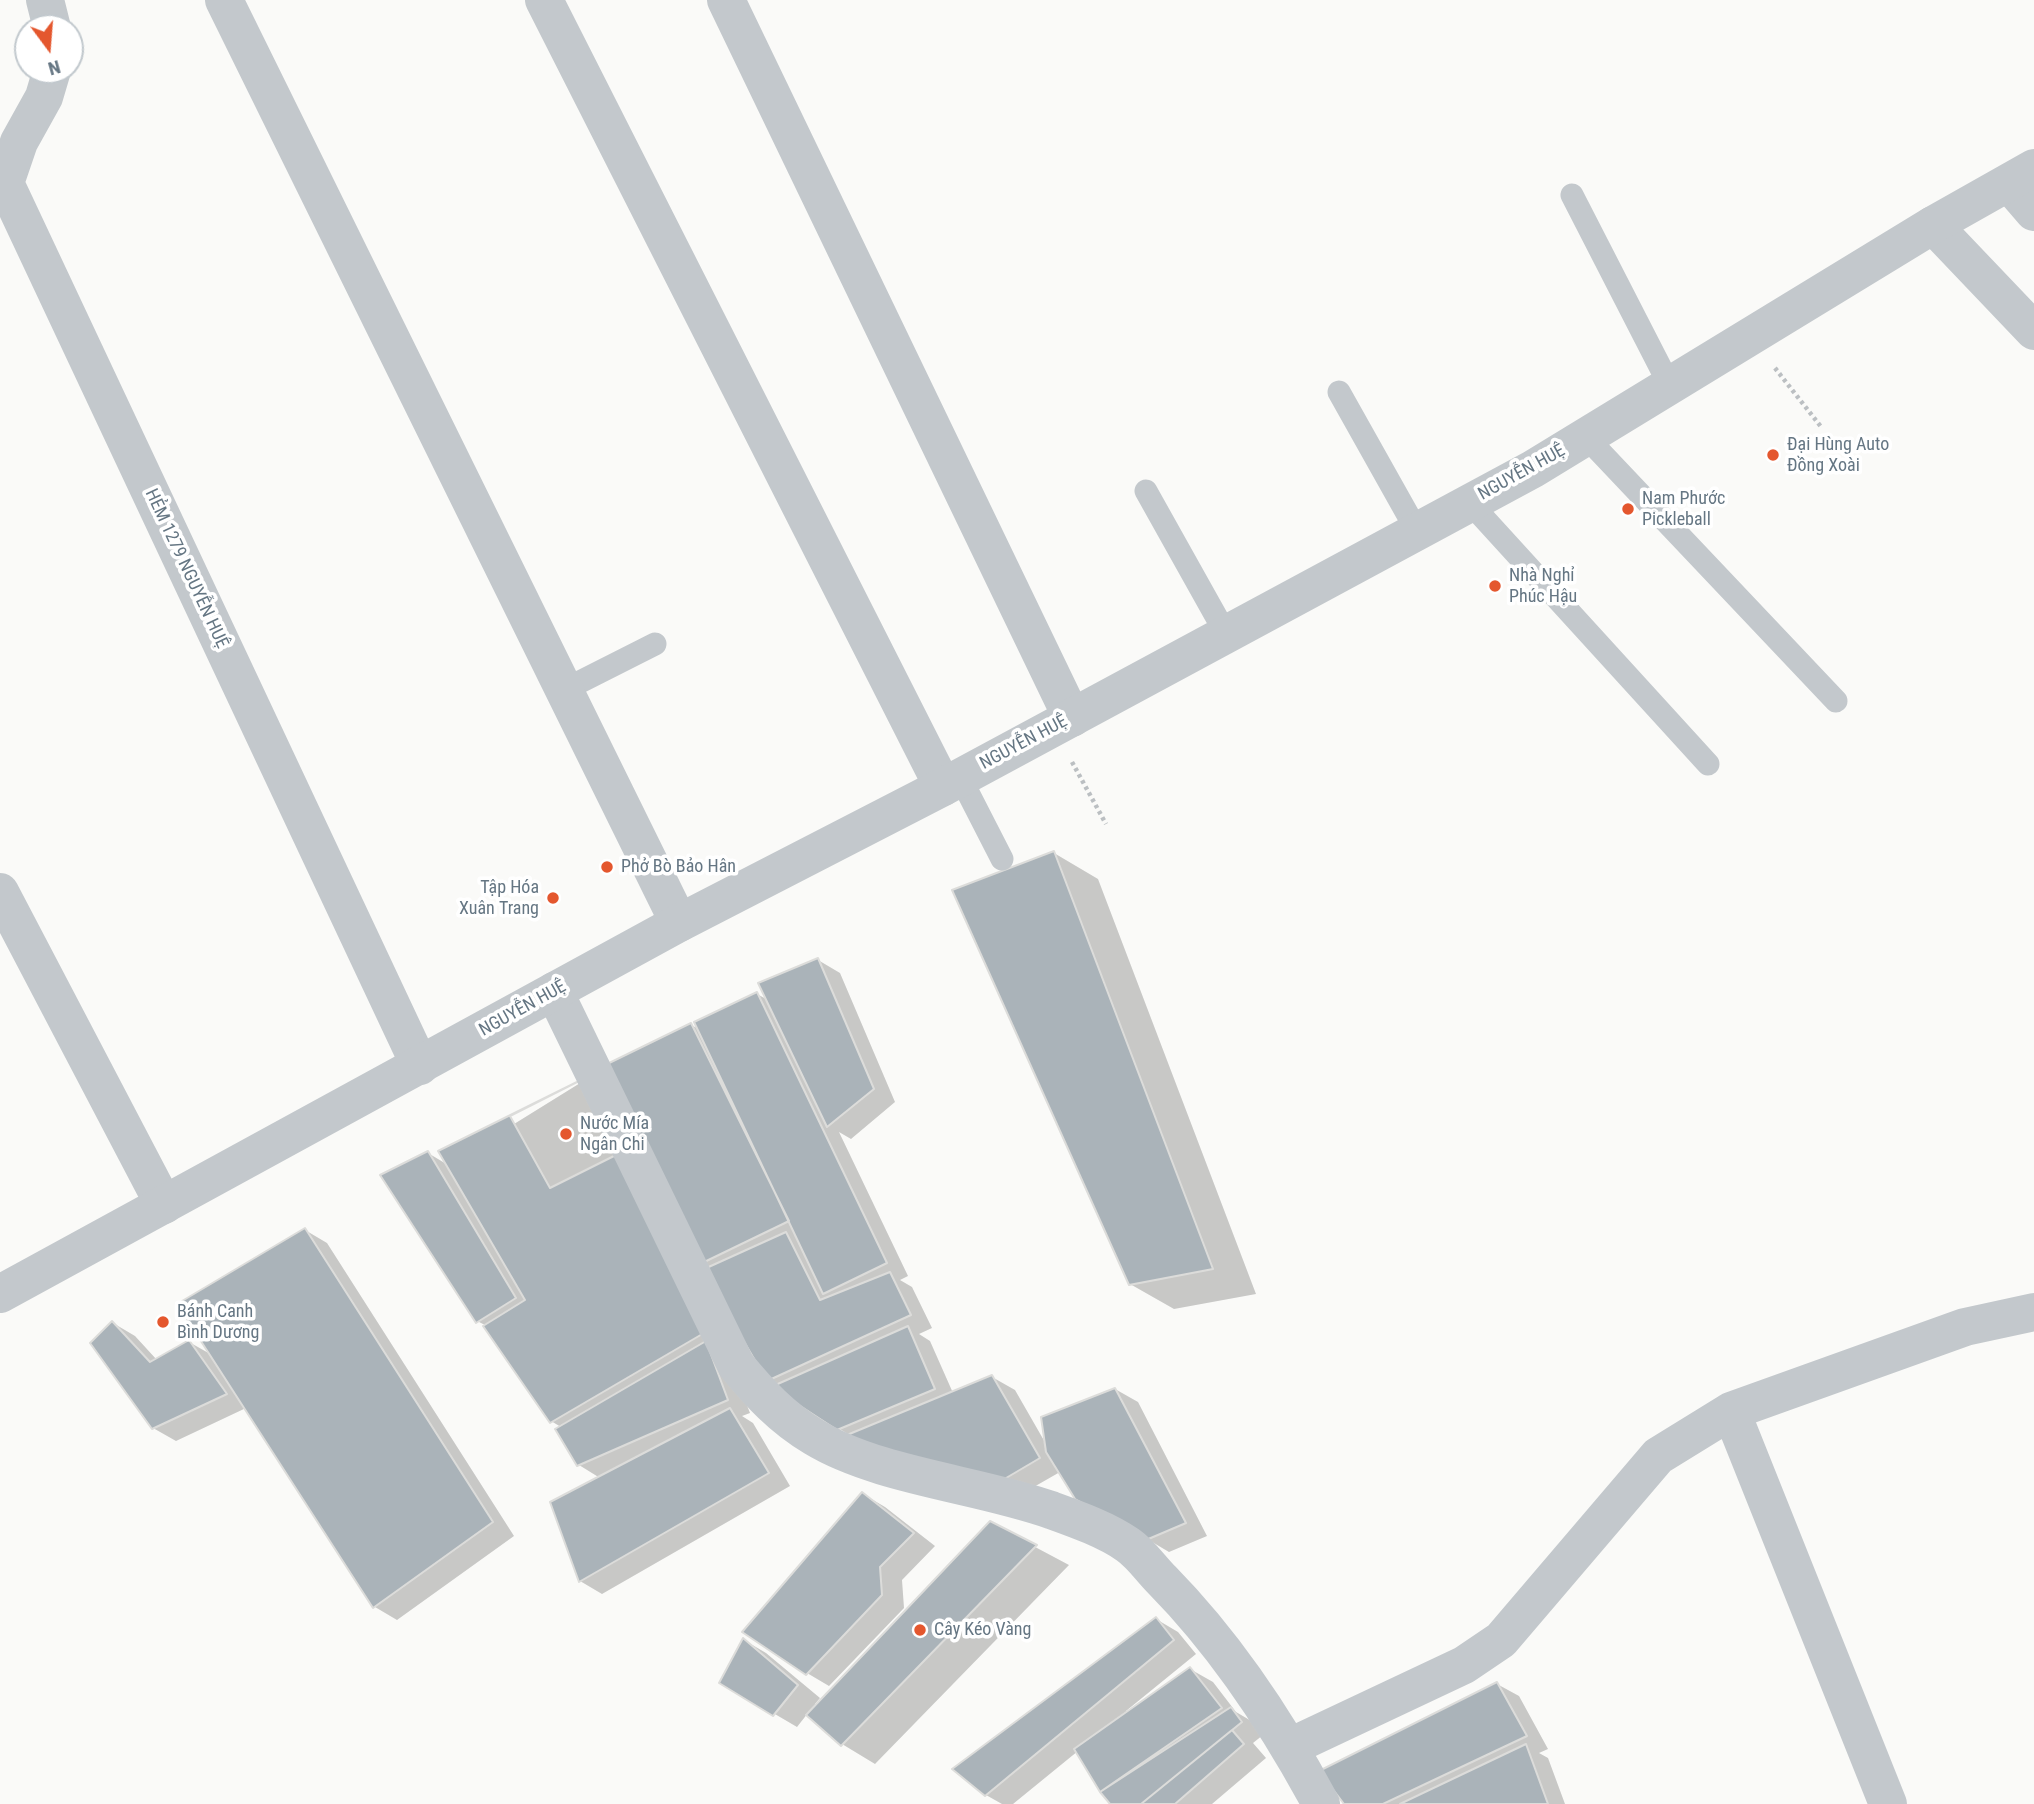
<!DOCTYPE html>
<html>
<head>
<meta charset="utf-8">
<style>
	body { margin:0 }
	#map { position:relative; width:2034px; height:1804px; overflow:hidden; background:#fafaf8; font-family:"Roboto Condensed",sans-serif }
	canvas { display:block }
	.north { position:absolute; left:14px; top:14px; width:70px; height:70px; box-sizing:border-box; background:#fff; border:2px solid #c1c8cd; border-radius:50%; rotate:164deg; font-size:19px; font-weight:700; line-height:28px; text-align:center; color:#657683 }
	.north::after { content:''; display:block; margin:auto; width:24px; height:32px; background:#e4572e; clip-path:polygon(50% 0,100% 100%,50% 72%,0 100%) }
</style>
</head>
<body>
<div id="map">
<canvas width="2034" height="1804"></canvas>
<div class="north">N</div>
</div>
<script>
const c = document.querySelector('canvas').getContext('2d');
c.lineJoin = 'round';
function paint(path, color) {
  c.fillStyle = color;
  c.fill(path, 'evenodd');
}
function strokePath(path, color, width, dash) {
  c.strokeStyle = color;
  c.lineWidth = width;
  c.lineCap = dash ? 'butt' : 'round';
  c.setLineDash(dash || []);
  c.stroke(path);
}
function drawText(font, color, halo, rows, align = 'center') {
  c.font = font + ' "Roboto Condensed",sans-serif';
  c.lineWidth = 7;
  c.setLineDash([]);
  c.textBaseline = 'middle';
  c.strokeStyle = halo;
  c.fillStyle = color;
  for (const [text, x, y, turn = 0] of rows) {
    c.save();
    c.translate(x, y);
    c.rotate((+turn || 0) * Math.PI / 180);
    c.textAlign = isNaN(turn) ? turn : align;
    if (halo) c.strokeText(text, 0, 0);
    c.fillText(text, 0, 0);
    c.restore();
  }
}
const shadow = new Path2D(`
	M1054 853 1098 879 1256 1294 1174 1309 1130 1284Z
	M818 960 840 973 895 1102 851 1139 839 1132 908 1276 900 1280 912 1287 932 1328 919 1334 930 1341 953 1393 992 1377 1015 1390 1046 1444 1115 1389 1138 1402 1207 1536 1169 1552 1147 1539 1060 1472 1025 1492 903 1469 775 1388 768 1380 700 1264 691 1025 699 1029 757 994 768 1000Z
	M585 1080 728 1356 750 1413 742 1416 753 1423 790 1486 602 1594 580 1581 600 1478 579 1465 561 1427 551 1421 485 1325 477 1321 428 1153 448 1165Z
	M305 1230 327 1243 514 1536 397 1620 375 1607 246 1408 176 1441 153 1428 113 1323 135 1336 157 1360 189 1342 212 1355Z
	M863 1494 885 1507 935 1546 902 1580 904 1608 829 1686 807 1673Z
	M990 1523 1069 1565 875 1764 842 1744 808 1713 797 1727 722 1683 744 1640 766 1653 820 1698 815 1704 817 1706Z
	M1156 1619 1178 1632 1196 1654 1126 1711 1127 1714 1190 1669 1213 1682 1236 1712 1253 1722 1263 1735 1253 1743 1266 1758 1212 1804H1112L1078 1751 1013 1804H1002L986 1795Z
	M1497 1684 1519 1696 1548 1749 1539 1753 1548 1758 1565 1804H1346Z`);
const building = new Path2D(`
	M1054 851 1213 1269 1129 1285 952 890Z
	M818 958 874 1089 827 1127 758 983Z
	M757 992 887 1263 823 1294 694 1022Z
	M691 1023 789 1221 698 1265 601 1067Z
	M585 1078 704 1333 550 1423 483 1326 525 1300 438 1151Z
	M585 1078 620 1153 550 1188 510 1116Z
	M428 1151 516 1298 476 1323 380 1175Z
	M305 1228 493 1522 373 1608 177 1304Z
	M786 1232 820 1300 890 1272 911 1315 767 1381 702 1270Z
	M112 1321 150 1362 189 1340 227 1394 152 1429 90 1343Z
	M908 1326 935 1389 837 1430 771 1387Z
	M706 1341 728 1400 577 1466 555 1429Z
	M992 1375 1040 1458 1001 1481 878 1457 847 1435Z
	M1115 1388 1186 1523 1146 1540 1075 1499 1046 1452 1041 1417Z
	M730 1408 769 1473 579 1582 550 1502Z
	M862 1492 914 1533 880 1567 882 1595 806 1675 742 1632Z
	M990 1521 1037 1545 841 1746 806 1715Z
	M1156 1617 1174 1640 985 1796 952 1769Z
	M743 1638 798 1685 773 1716 719 1683Z
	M1190 1667 1222 1708 1100 1792 1074 1749Z
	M1497 1682 1527 1736 1383 1804H1344L1319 1771Z
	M1231 1707 1242 1722 1141 1804H1110L1100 1792Z
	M1232 1730 1244 1744 1175 1804H1141Z
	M1526 1744 1548 1804H1400Z`);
const path = new Path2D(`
	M1775 368 1822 428
	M1072 762 1106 824`);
const service = new Path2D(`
	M1572 195 1670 386
	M1339 392 1417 531
	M1586 437 1836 701
	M1146 491 1226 634
	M1470 503 1708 764
	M564 690 655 644
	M960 777 1002 859`);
const minor = new Path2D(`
	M45 0 52 28
	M224 0 679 923
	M544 0 943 787
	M726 0 1072 718
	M52 70 44 97 19 142 5 183 420 1066
	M2009 183 2034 212
	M1933 225 2034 331
	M0 892 164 1205
	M554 991 736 1365C759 1393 782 1418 814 1437 878 1476 978 1484 1051 1510 1076 1519 1107 1530 1128 1545 1141 1554 1151 1569 1162 1580 1225 1644 1278 1724 1321 1804
	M1731 1411 1888 1804
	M1290 1747 1464 1665 1501 1640 1658 1456 1731 1411 1965 1327 2034 1312`);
const tertiary = new Path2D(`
	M0 1294 679 923 943 787 1533 469 1933 225 2034 168`);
const markers = [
	[1773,455,7,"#e4572e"],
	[1628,509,7,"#e4572e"],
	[1495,586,7,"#e4572e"],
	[607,867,7,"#e4572e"],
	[553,898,7,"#e4572e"],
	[566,1134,7,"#e4572e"],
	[163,1322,7,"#e4572e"],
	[920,1630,7,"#e4572e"]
];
const poiNames = [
	["Đại Hùng Auto",1787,445],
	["Đồng Xoài",1787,466],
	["Nam Phước",1642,499],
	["Pickleball",1642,520],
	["Nhà Nghỉ",1509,576],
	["Phúc Hậu",1509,597],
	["Phở Bò Bảo Hân",621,867],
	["Tập Hóa",539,888,"right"],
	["Xuân Trang",539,909,"right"],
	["Nước Mía",580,1124],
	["Ngân Chi",580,1145],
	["Bánh Canh",177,1312],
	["Bình Dương",177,1333],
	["Cây Kéo Vàng",934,1630]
];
const streetNames = [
	["NGUYỄN HUỆ",1522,473,-29],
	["HẺM 1279 NGUYỄN HUỆ",186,569,65],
	["NGUYỄN HUỆ",1024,743,-28],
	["NGUYỄN HUỆ",523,1009,-29]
];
paint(shadow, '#0003');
paint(building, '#aab3b9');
strokePath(building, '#dcdcda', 2);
strokePath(path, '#bbbfc2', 4.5, [3.5, 3.5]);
strokePath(service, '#c3c8cc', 23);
strokePath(minor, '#c3c8cc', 38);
strokePath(tertiary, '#c3c8cc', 38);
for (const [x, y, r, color] of markers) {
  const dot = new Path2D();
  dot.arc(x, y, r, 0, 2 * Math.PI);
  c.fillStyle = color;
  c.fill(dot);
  strokePath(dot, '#fff', 2.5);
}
drawText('18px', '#657683', '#fff', poiNames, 'left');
drawText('18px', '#657683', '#fff', streetNames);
</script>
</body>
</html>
